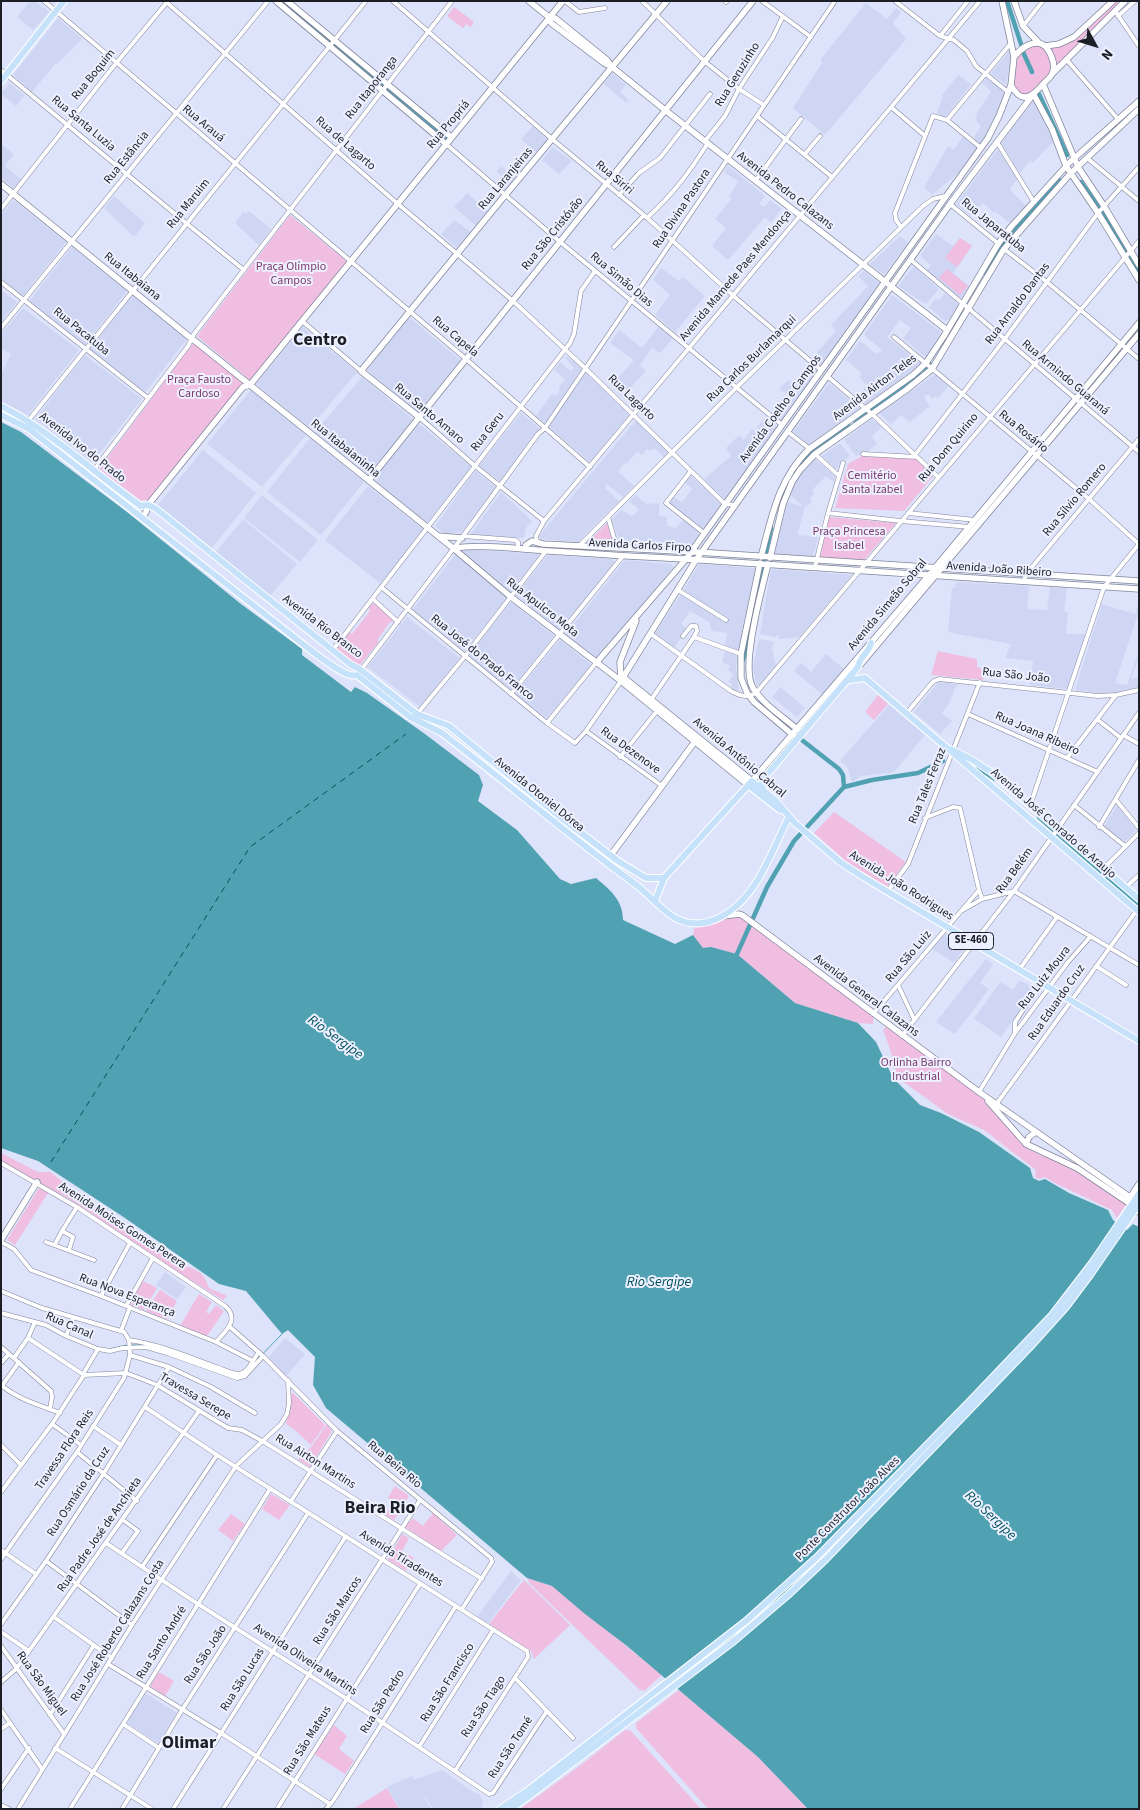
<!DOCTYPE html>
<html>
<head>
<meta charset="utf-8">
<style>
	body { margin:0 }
	#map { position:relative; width:1140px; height:1810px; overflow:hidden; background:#dde3fa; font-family:"Source Sans 3",sans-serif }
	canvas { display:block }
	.frame { position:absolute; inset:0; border:2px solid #1d1f27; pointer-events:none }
	.north { position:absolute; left:1070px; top:20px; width:50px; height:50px; -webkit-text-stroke:4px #edf1ff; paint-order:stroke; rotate:129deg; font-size:14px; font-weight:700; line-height:20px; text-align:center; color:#1d1f27 }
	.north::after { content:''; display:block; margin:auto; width:18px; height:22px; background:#1d1f27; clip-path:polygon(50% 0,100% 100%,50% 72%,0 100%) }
</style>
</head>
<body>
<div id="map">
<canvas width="1140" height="1810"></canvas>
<div class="frame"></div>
<div class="north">N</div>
</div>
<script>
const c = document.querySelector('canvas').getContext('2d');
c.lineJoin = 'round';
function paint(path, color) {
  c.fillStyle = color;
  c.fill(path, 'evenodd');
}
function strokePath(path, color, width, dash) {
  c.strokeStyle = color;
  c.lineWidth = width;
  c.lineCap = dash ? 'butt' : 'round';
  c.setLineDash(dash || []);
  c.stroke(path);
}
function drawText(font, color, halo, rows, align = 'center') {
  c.font = font + ' "Source Sans 3",sans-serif';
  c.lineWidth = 4;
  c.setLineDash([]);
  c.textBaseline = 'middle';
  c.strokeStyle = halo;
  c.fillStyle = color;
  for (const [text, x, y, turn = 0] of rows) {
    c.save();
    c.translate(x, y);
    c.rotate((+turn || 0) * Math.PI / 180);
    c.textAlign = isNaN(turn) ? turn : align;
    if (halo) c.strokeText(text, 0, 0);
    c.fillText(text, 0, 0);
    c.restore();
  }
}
const built = new Path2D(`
	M30 1H35L49 12 33 30 17 17Z
	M866 3 887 19 896 8 901 12 893 23 906 39 825 135 793 108 822 63 821 59Z
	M58 18 82 39 57 64 56 63 32 92 13 75Z
	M1010 50V63L1006 85 991 73Z
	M612 73 626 85 620 92 629 100 626 103 604 84Z
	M958 75 971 84 945 118 937 113 943 97 942 95Z
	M986 78 1006 93 990 129 979 145 973 139 981 126 975 120 977 117 976 115 991 91 982 83Z
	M9 83 25 95 16 106 1 94Z
	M1033 101 1054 141 1033 163 1030 161 1020 173 1001 143Z
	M533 126 548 140 537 153 521 139Z
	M963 136 978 148 962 170 932 195 924 187 948 146 954 150Z
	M1 144 14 154 5 166 22 180 14 189 1 178Z
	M553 147 572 161 559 174 542 160Z
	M998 149 1017 179 1010 190 1026 206 1011 224 996 212 994 213 983 203 971 216 956 204Z
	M501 166 516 179 505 192 495 183 502 176 496 172Z
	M728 166 765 196 759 204 764 207 770 200 782 209 771 222 765 217 728 260 712 246 726 228 715 219 731 199 729 197 738 181 724 172Z
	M467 193 488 211 476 226 454 207Z
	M114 196 145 223 134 237 104 208Z
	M13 200 66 242 23 296 1 279V215Z
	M249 211 271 229 259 245 237 225 236 222 243 212 246 214Z
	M454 220 471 232 457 248 441 234Z
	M936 234 953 246 960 238 972 246 953 273 969 286 962 298 959 297 927 270 931 265 920 256Z
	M900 236 908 243 884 275 870 264Z
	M72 247 127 291 85 345 29 301Z
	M914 266 939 289 926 304 898 286Z
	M661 268 679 281 683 277 705 296 675 332 655 315 670 295 653 280Z
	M864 271 881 284 821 365 811 359 836 331 831 325 868 286 858 276Z
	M1 290 17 302 1 322Z
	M945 293 959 305 950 319 945 321 929 307 936 298 939 300Z
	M132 295 187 339 145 393 89 350Z
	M892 295 941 332 926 358 903 338 911 328 900 320 887 337 922 364 866 404 858 397 867 385 859 377 862 373 846 360 860 341 877 354 882 350 864 335Z
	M23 308 79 350 28 415 1 401V374L11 354 1 348V334Z
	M409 317 460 360 418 413 367 370Z
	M659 326 674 337 660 353 652 348 640 365 646 371 622 397 607 381 613 375 617 379 634 360 610 343 619 330 642 348Z
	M303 327 357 372 310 428 256 384Z
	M85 355 142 399 92 463 35 419Z
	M567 356 582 368 545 423 536 416 552 394 556 396 560 389 559 387 565 379 554 370 560 362 571 371 574 367 565 358Z
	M811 365 817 371 781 422 772 414 789 395 779 389 788 380 792 382Z
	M586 373 629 415 590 462 549 427Z
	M936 374 948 386 938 399 935 396 932 399 928 394 924 397 930 406 910 422 901 415 891 424 879 413Z
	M362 377 414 420 368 475 315 432Z
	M829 383 860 408 809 445 793 432Z
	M251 390 306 435 262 487 207 444Z
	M521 413 540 429 501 482 479 466Z
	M765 417 778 427 725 500 704 479 731 456 726 448 739 435 744 440 752 429 755 431Z
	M872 419 882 427 872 436 877 444 865 453 856 456 844 440Z
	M636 420 669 453 664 457 654 448 650 451 647 449 642 455 637 452 626 464 624 463 618 472 634 486 623 497 607 484 605 488 619 501 578 542 541 539 539 536Z
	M419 424 472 467 427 523 373 480Z
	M310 438 364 482 321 535 267 492Z
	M840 443 850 456 843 461 836 469 822 456Z
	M203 450 256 493 212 548 158 505Z
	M815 459 835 476 834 482 826 476 812 490 814 494 810 499 812 502 805 507 797 535 818 537 813 558 776 555 774 554 787 502 803 506 790 495 792 489 802 472Z
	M475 471 497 488 462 532 444 534 435 526Z
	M690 475 722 504 702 530 667 503 672 496 682 502 692 489 684 482Z
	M368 486 424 530 381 584 325 540Z
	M501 492 532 521 526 528 524 538 470 535Z
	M262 495 318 540 300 562 244 518Z
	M636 495 646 504 659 503V516L667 517V526L676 528 683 520 700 532 689 549 620 545 612 519 621 510 632 516 639 510 629 501Z
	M243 519 297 564 270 596 216 552Z
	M463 549 538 554 539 556 511 591 462 551Z
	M455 555 508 597 464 651 412 610Z
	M548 555 613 559 615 563 560 631 516 595Z
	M625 560 671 564 673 568 596 659 565 635Z
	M699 564 755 568 738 651 725 646 727 633 712 631 709 622 690 611 681 624 687 629 674 648 654 635 681 594 727 622 728 619 683 591Z
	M771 569 852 575 800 637 779 639 778 635 775 637 760 634Z
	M956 582 1029 586 1027 609 1047 610 1050 587 1067 588 1064 611 1068 612 1066 634H1087L1067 689 1030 685 1033 661 1005 658 1011 644 948 632 952 588H955Z
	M511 602 554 636 511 690 468 656Z
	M1102 604 1135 614 1139 604V611L1115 683 1127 685 1139 651V656L1131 679 1139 677V688L1108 694 1075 690Z
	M407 617 460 658 420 707 368 667Z
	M759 639 774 642 772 648 776 666 760 686 756 685 753 667Z
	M560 640 592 665 547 718 515 694Z
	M725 651 737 655 736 669 739 690 737 692 731 688 732 684 728 682 733 675 728 669 730 666 722 662Z
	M826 654 844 669 823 695 794 671 801 663 811 672Z
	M939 681 957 684 949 703 942 713 952 721 940 734 914 712Z
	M780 687 805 708 797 717 772 697Z
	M889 705 925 735 894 772 861 776 852 782 847 766 840 761Z
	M1117 805 1136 830 1125 842 1104 827Z
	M944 934 966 946 954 963 931 948Z
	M986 959 993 964 980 983 989 989 955 1034 936 1022Z
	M1020 980 1034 989 1001 1037 974 1019 1000 982 1013 990Z
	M165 1272 186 1287 177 1299 156 1285Z
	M285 1338 305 1354 286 1376 268 1358Z
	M511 1571 521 1580 488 1624 477 1617Z
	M145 1693 177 1713 158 1743 127 1723Z
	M442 1770 476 1794H479L483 1802 481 1809H433L420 1788 431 1809H400L387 1787 412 1776 414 1780Z`);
const green = new Path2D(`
	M1115 1H1123L1056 66 1049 47 1062 45Z
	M454 7 474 22 471 27 466 24 463 28 447 16Z
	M1037 45C1049 49 1051 60 1051 72L1036 90 1026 95 1019 92 1013 84 1016 58 1026 48Z
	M290 215 348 262 250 380 197 336Z
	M960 238 972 246 957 267 945 258Z
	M947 269 968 286 960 295 939 278Z
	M194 342 244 382 150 499 141 501 99 469Z
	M864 455 917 459 934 475 904 511 835 508 848 464Z
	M829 517 896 523 864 560 820 557Z
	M607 523 614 546 587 543Z
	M371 604H375L392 617 393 623 390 622 378 639V643L358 667 336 649 349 632 352 634 370 611 369 607Z
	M938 651 977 659V667L984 669 983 680 931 675Z
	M878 695 888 704 874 720 865 712Z
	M834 812 906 862 887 887 847 862 814 833Z
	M739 914 873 1014V1024L858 1023 795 1003 737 954 711 947 703 948 693 935 695 924Z
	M886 1026 988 1101 1024 1147 1040 1155 1056 1158 1126 1204 1117 1218 1112 1210 1053 1182 1045 1177 1038 1179 1035 1177 1036 1170 984 1130 948 1114 898 1078 889 1046 883 1030Z
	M1 1153 38 1172H50L64 1183 62 1190 83 1204 93 1203 96 1209 142 1240 149 1239 150 1245 169 1260 175 1258 177 1265C195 1268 203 1270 209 1288L227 1296 223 1300 187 1278 68 1198 1 1163Z
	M39 1188 48 1193 15 1245 7 1240Z
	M143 1281 157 1288 144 1310 130 1304Z
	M160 1290 177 1301 166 1320 146 1311Z
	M199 1294 212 1302 206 1312 209 1314 216 1305 224 1311 207 1336 180 1326Z
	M292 1392 325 1425 311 1445 296 1431 286 1424Z
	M327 1424 332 1431 310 1467 298 1460 312 1446Z
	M395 1486 409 1496 394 1520 385 1515 393 1502 388 1498Z
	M271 1494 290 1505 279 1520 262 1509Z
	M433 1513 457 1535 441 1551 405 1527 413 1518 423 1526Z
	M231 1514 245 1524 233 1541 218 1530Z
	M402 1534 409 1538 402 1551 414 1558 406 1571 388 1560Z
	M527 1578 552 1586 662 1675 644 1691 639 1689 530 1584Z
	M524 1580 570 1625 534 1659 531 1651 489 1624Z
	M159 1672 174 1681 165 1696 150 1686Z
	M679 1690 758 1757 808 1809H708L636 1728V1723Z
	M334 1725 347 1736 339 1749 354 1761 345 1774 314 1754Z
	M625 1730H630L701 1809H520L581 1765Z
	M387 1788 399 1809H353Z`);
const water = new Path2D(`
	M1 422 21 432 127 512 241 604 302 649V655L351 692 355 687 367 693 425 734 479 775 483 785 478 801 517 830 560 879 571 884 596 878C610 890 623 900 623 920L675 944 693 935 703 948 711 947 737 954 795 1003 858 1023 876 1042 893 1078 920 1105 941 1113 979 1132 1030 1168 1033 1178 1039 1181 1045 1179 1069 1193 1108 1210 1113 1220 1127 1230 1133 1224 1139 1227V1809H808L758 1757 627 1646 585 1614 552 1586 527 1578 326 1408 313 1385 315 1357 288 1330 282 1334 246 1291 219 1284 125 1218 38 1161 1 1148Z`);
const stream = new Path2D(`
	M132 1345H143
	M110 1349 128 1345
	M255 1362 282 1334`);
const canal = new Path2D(`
	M282 1 446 138
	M1007 1 1022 47
	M1023 52 1032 72
	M1039 94 1067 155
	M1081 182 1099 208 1139 273
	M986 273 1006 240 1059 180
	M854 420 924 373 931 365
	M795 470 809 455 848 425
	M756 601 771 528
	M743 660 753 614
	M798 737 839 769 843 775 844 787
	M977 767 995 779
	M1039 817 1139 905
	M737 954 767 887 794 841 844 787 872 780 918 773 943 761`);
const ferry = new Path2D(`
	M51 1162 250 847 406 734`);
const street = new Path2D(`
	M44 1 466 359 590 467
	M165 1 398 204 513 301 585 368 725 504 735 505
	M393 1 552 139 644 215 737 299 821 370
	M565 1 579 12 605 8
	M642 1 704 61 739 89 764 105
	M725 1 726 2
	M762 1 811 37
	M895 1 940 36 954 40 967 51 976 66 1008 92
	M1115 11 1139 46
	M1118 16 1135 1
	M1023 26 1043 1
	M940 36 968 1
	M1066 59 1118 119
	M1 70 186 223 244 270
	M891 107 924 135
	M757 116 832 177
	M947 120 1011 43
	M705 141 725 116 739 89 773 37 783 16
	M997 142 1034 202
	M446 144 559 241 782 425
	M805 154 820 136
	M1087 158 1139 201
	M756 180 801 119
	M619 195 639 173 660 158 710 94
	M950 204 999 244
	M1 209 113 67 168 1
	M647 218C674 193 688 174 708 143
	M901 227 896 220 895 213 933 116 947 120 981 148
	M614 247 644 215
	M1004 249 1047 282 1139 359
	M911 260 1139 452
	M1 282 148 398
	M302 321 361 371
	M1 328 268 1
	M894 337 1089 499 1139 544
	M827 376 872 414 938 477
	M419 417 475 466 544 521
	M28 421 366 1
	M788 432 810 449
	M815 454 838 475
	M863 454 917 457
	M915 455 1004 340 1098 213 1139 167
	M94 470 188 346 194 334 452 1
	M691 471 666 503 704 533
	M828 513 901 521 970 527
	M908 513 975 520
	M608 517 617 548
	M463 536 515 540 518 542V549
	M537 542 536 536 544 521 980 1
	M579 546 736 388 923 206 933 199 945 196
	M815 567 828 513 843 463
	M1024 582 1026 574 1139 439
	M381 587 547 723 575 743 586 731 621 681
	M678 590 726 620
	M373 599 398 622
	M651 634 731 691C740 696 747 698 756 693L1139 241
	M694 637 741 654
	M332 651 570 343 574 334 581 291 595 271
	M361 670 463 536 538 434 545 428 835 1
	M511 694 623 556
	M651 700 694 637 697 631 696 626H691L683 636
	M417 714 462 660 546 551
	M906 714 930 685 934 681 939 679 1098 696 1116 695 1139 690
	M968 714 1098 772
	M1098 720 1121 738
	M547 723 596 663
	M586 731 662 786
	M1123 735 1139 744
	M620 757 657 711
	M1067 758 1116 695
	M1116 800 1139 828
	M1074 805 1125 846
	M1030 806 1104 587 1139 544
	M925 818 953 807 960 808 979 890 982 899
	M1099 827 1139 760
	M1104 868 1139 833
	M1125 888 1139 875
	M887 892 908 864 980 682
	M961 911 982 899 1014 891 1139 965
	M1096 966 1126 985
	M1019 970 1057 917
	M898 985 914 1019
	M873 1014 979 890
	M1015 1033V1022L1041 983
	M902 1036 1014 891 1139 713
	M979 1092 1015 1033 1068 962 1091 936
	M995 1106 1137 910
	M1 1163 77 1207 225 1306C240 1319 226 1331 216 1342
	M62 1231 77 1207
	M1 1242 14 1249 31 1270 101 1296 216 1342 253 1361
	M46 1242 94 1260
	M55 1244 62 1231 73 1237 69 1250
	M1 1291 42 1308 124 1332 129 1340 130 1355 124 1378 77 1452 1 1559
	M101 1296 130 1243
	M126 1306 153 1258
	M1 1313 46 1325 66 1336 98 1349 110 1351 123 1348 146 1347 167 1353 237 1378 245 1376 263 1356
	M230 1327 263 1356 337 1431 491 1558 492 1562 462 1609
	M121 1331 130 1307
	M66 1336 73 1318
	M28 1338 84 1375
	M129 1340C162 1345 188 1357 219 1368 225 1370 235 1376 242 1373 249 1371 254 1358 259 1352
	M1 1347 51 1391 52 1397 50 1409
	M130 1355 169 1367 211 1387 255 1413
	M14 1358 28 1338 35 1322
	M1 1363 9 1354
	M83 1374 98 1349
	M84 1375 126 1373 142 1379 157 1385 228 1428 242 1430 264 1442 482 1579
	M2 1386C20 1400 39 1405 60 1413
	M1 1387 19 1362
	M145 1407 217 1455 527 1651 528 1657 455 1771
	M52 1424 81 1445
	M93 1426 121 1445
	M1 1445 21 1465
	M77 1452 137 1501
	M1 1492 52 1424 84 1375
	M291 1501 337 1431
	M106 1543 198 1604 347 1699 489 1794 493 1793 547 1711
	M1 1550 36 1574
	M122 1553 138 1531 123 1520
	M46 1561 132 1625
	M142 1567 217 1455
	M54 1617 112 1658
	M1 1624 46 1561 104 1473 169 1367
	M1 1632 29 1651
	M1 1646 64 1734
	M108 1664 221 1733 330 1804
	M515 1678 573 1738
	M1 1682 16 1669 29 1651 199 1411
	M1 1710 42 1769
	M50 1715 94 1645
	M123 1724 159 1748
	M1 1729 10 1723
	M419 1747 493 1630
	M55 1748 152 1809
	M1 1789 29 1748
	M1 1805 9 1809
	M18 1809 132 1625 236 1466 281 1424 287 1414 289 1403 288 1380
	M70 1809 270 1489
	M122 1809 182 1710 308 1513
	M173 1809 346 1536
	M223 1809 420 1500
	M277 1809 420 1584
	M326 1809 333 1801 456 1606`);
const secondary = new Path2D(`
	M276 1 446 144
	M287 1 451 137
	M529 1 550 18H555L607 60 612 67 665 110 947 330
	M1002 1 1014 57 1011 85C1022 106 1033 96 1044 83 1046 81 1050 78 1052 74 1057 65 1049 43 1037 43 1027 43 1020 50 1014 57
	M1014 1 1023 26 1039 43
	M550 18 551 23 604 63 612 67
	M1045 46 1059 44 1074 37 1113 1
	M1052 74 1125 1
	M1043 84 1078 167 1104 206 1139 265
	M1034 95 1052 129 1066 166 1098 213 1139 280
	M1 184 187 335 199 344 453 548 511 597 621 681 748 785
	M419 417 361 371 502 199 667 1
	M369 480 753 1
	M142 518 146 512 148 505 243 387 250 385 563 1
	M438 536 462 538
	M453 548C485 544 518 549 549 551 595 554 640 557 686 559L1139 589
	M525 549 526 545 532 541 543 544 697 552 1139 581
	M761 557C772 516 778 480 809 449L913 375 926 363 944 336 998 244 1011 227 1070 162 1139 101
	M770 558 783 504 792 482 800 470 815 454 906 390 932 369 1004 249 1071 173 1139 109
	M760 563 741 654V678L747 693 754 702 793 735
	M768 564C762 589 740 667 753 688 763 704 783 717 797 729
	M596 663 686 559 988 138 999 116 1011 85
	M860 665 1139 334
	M623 677 752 781 929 575 1139 323
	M622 679 696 560 950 204 1032 96
	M621 681 620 662 636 621
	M611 855 696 740
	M723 916 739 914 742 915 979 1092 1137 1202
	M988 1101 1026 1144 1077 1168 1126 1201 1139 1212
	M1026 1144 1029 1137 1036 1132
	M1129 1199 1139 1184
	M1 1240 37 1182`);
const primary = new Path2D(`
	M1 81 64 1
	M1 406C52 432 94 473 141 506L148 505 155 508 350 664 361 670 417 714 449 726 560 817 618 861 646 878H664
	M1 415 29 429 309 649C319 656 346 679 357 675L410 717 442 733 451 740C512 787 570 836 631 881 647 892 659 908 675 918 685 923 697 925 708 922 755 908 769 855 789 817
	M848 680 865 678 1139 912
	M950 749 969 758 991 772 1139 899
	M748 785 780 810
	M763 791 762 783 765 777 858 667C859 657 870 652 871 643
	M655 901 664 878 752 781 775 800 795 823 840 862 863 877 1139 1041
	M500 1809 527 1791
	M511 1809 529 1796`);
const primaryBridge = new Path2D(`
	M527 1791 746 1621 816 1558 970 1401 1052 1315 1092 1263 1139 1194
	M529 1796 734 1641 788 1595 826 1559 1030 1347 1066 1307 1090 1275 1139 1204`);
const shields = [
	[971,941,45]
];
const shieldNames = [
	["SE-460",971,941]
];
const streetNames = [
	["Rua Boquim",94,75,-51],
	["Rua Geruzinho",738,75,-58],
	["Rua Itaporanga",372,88,-52],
	["Rua Santa Luzia",83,124,40],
	["Rua Arauá",203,124,40],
	["Rua Propriá",449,125,-50],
	["Rua de Lagarto",345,144,41],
	["Rua Estância",127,158,-51],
	["Rua Siriri",614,178,40],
	["Rua Laranjeiras",506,179,-50],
	["Avenida Pedro Calazans",785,191,38],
	["Rua Maruim",189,204,-51],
	["Rua Divina Pastora",682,209,-56],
	["Rua Japaratuba",993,226,39],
	["Rua São Cristóvão",553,234,-51],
	["Avenida Mamede Paes Mendonça",736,276,-50],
	["Rua Itabaiana",132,277,39],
	["Rua Simão Dias",621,280,40],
	["Rua Arnaldo Dantas",1018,304,-53],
	["Rua Pacatuba",81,332,39],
	["Rua Capela",455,337,40],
	["Rua Carlos Burlamarqui",752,359,-44],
	["Rua Armindo Guaraná",1065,378,40],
	["Avenida Airton Teles",875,388,-37],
	["Rua Lagarto",631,398,44],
	["Avenida Coelho e Campos",781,409,-54],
	["Rua Santo Amaro",429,414,40],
	["Rua Geru",488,432,-52],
	["Rua Rosário",1023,432,39],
	["Avenida Ivo do Prado",82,448,38],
	["Rua Dom Quirino",949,448,-50],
	["Rua Itabaianinha",345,449,39],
	["Rua Sílvio Romero",1075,500,-50],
	["Avenida Carlos Firpo",640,546,3],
	["Avenida João Ribeiro",999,570,4],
	["Avenida Simeão Sobral",888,605,-50],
	["Rua Apulcro Mota",542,608,38],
	["Avenida Rio Branco",322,627,37],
	["Rua José do Prado Franco",482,658,39],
	["Rua São João",1016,676,6],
	["Rua Joana Ribeiro",1037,734,24],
	["Rua Dezenove",630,751,36],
	["Avenida Antônio Cabral",739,758,40],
	["Rua Tales Ferraz",928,786,-68],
	["Avenida Otoniel Dórea",539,795,39],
	["Avenida José Conrado de Araujo",1053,824,41],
	["Rua Belém",1015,871,-54],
	["Avenida João Rodrigues",901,886,32],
	["Rua São Luiz",909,957,-50],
	["Rua Luiz Moura",1045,978,-52],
	["Avenida General Calazans",866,996,37],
	["Rua Eduardo Cruz",1057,1003,-55],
	["Avenida Moises Gomes Perera",122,1226,33],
	["Rua Nova Esperança",127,1296,21],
	["Rua Canal",69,1326,24],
	["Travessa Serepe",195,1397,31],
	["Travessa Flora Reis",65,1450,-56],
	["Rua Airton Martins",315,1462,32],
	["Rua Beira Rio",394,1465,40],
	["Rua Osmário da Cruz",79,1492,-57],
	["Ponte Construtor João Alves",848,1509,-45],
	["Rua Padre José de Anchieta",100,1535,-55],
	["Avenida Tiradentes",401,1559,32],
	["Rua São Marcos",338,1611,-57],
	["Rua José Roberto Calazans Costa",118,1631,-58],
	["Rua Santo André",162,1643,-58],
	["Rua São João",206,1655,-57],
	["Avenida Oliveira Martins",305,1660,33],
	["Rua São Lucas",243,1680,-58],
	["Rua São Francisco",448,1683,-58],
	["Rua São Miguel",41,1684,54],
	["Rua São Pedro",383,1702,-58],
	["Rua São Tiago",484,1707,-57],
	["Rua São Mateus",308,1741,-58],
	["Rua São Tomé",511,1748,-57]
];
const parkNames = [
	["Praça Olímpio",291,267],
	["Campos",291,281],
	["Praça Fausto",199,380],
	["Cardoso",199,394],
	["Cemitério",872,476],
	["Santa Izabel",872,490],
	["Praça Princesa",849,532],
	["Isabel",849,546],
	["Orlinha Bairro",916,1063],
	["Industrial",916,1077]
];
const waterNames = [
	["Rio Sergipe",335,1038,36],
	["Rio Sergipe",659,1283],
	["Rio Sergipe",990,1516,43]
];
const districtNames = [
	["Centro",320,341],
	["Beira Rio",380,1509],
	["Olimar",189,1744]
];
paint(built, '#cfd6f4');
paint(green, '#f0bee1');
paint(water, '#50a2b3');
strokePath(stream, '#50a2b3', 1);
strokePath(canal, '#50a2b3', 4.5);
strokePath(ferry, '#03505c', 1, [6, 5]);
strokePath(street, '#80859a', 5);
strokePath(secondary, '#80859a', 7);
strokePath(primary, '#fff', 8);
strokePath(street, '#fff', 4);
strokePath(secondary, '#fff', 5.5);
strokePath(primary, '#c5e2fa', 6);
strokePath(primaryBridge, '#fff', 8, []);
strokePath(primaryBridge, '#c5e2fa', 6);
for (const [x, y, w] of shields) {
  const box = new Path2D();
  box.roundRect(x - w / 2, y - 8.5, w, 17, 4);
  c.fillStyle = '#edf1ff';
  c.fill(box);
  strokePath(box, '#1d1f27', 1);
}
drawText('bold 11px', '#1d1f27', null, shieldNames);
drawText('12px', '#1d1f27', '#edf1ff', streetNames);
drawText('12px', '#7c3a6c', '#edf1ff', parkNames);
drawText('italic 14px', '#03505c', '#edf1ff', waterNames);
drawText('bold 18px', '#1d1f27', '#edf1ff', districtNames);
</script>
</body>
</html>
